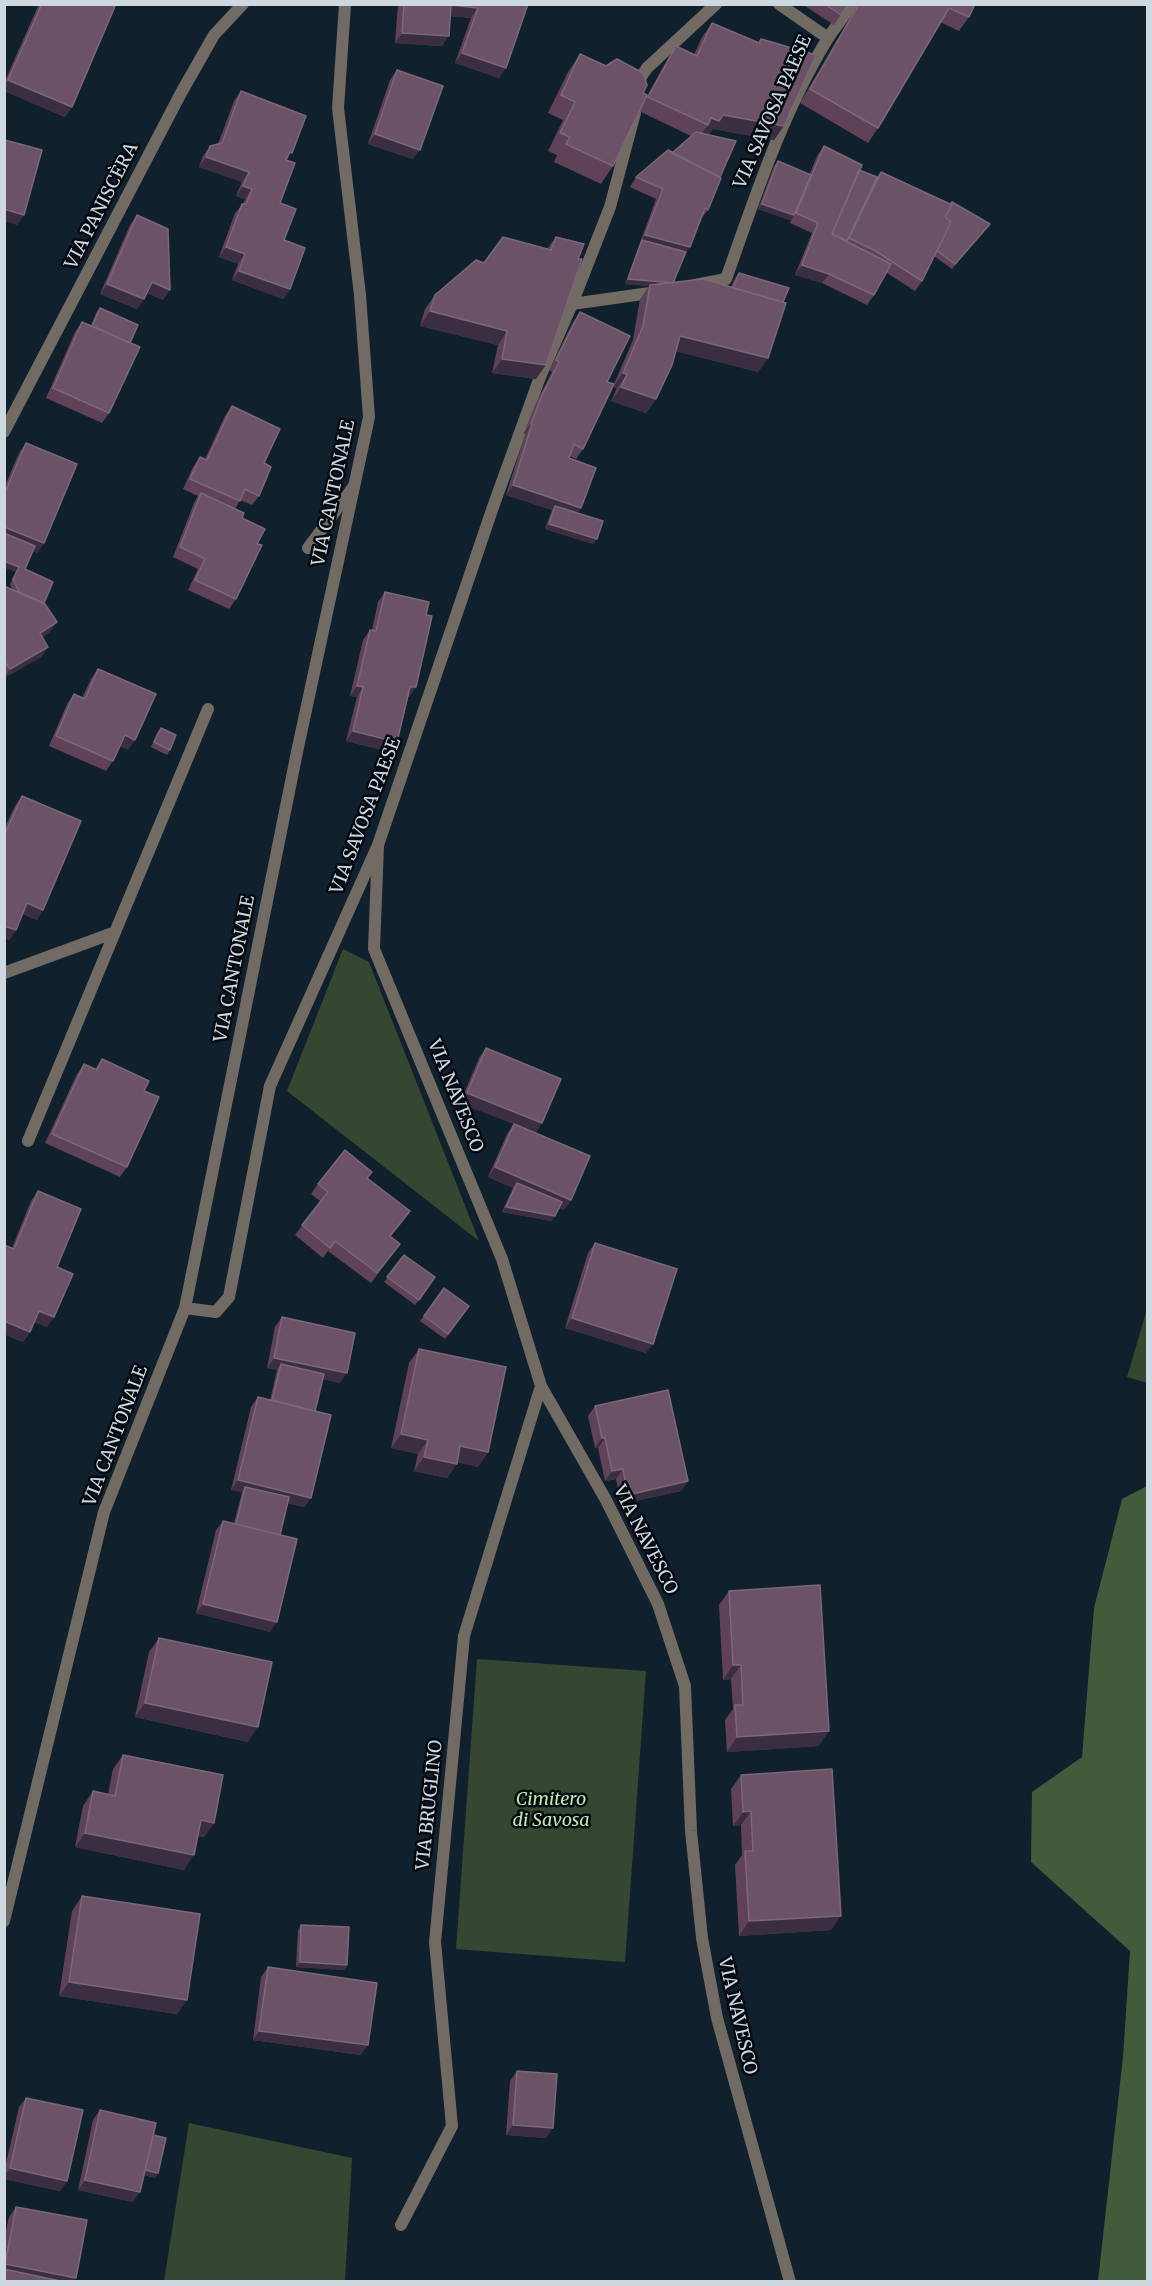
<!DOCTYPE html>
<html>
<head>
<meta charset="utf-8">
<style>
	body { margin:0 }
	#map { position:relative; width:1152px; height:2286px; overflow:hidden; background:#10212d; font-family:Merriweather,serif }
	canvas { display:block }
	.frame { position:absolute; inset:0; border:6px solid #cdd8e0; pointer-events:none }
</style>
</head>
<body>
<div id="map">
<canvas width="1152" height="2286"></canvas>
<div class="frame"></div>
</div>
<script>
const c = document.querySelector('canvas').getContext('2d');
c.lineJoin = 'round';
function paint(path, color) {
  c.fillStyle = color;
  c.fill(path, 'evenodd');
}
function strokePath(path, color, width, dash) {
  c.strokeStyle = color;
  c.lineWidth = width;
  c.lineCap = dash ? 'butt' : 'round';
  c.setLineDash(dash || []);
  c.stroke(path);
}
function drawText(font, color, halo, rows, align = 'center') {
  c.font = font + ' Merriweather,serif';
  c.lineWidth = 5;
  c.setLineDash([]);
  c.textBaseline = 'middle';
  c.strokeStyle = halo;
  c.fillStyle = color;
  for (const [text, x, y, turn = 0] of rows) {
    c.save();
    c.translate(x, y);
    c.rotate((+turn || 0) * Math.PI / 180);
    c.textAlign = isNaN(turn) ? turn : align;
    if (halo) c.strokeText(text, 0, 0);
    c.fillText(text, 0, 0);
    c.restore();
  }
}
const green = new Path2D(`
	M343 949 369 962 479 1241 287 1091Z
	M1147 1309V1383L1127 1377Z
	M477 1659 646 1671 625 1962 456 1949Z
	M189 2123 352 2158 345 2281H164Z`);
const forest = new Path2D(`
	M1147 1486V2281H1098L1123 2057 1130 1951 1031 1862 1032 1792 1082 1757 1094 1608 1122 1499Z`);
const lane = new Path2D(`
	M695 285 726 279C755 197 782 113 828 38 835 27 845 16 852 4
	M572 304 657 292
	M308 548 354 486
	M4 973 113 933
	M28 1141 208 709`);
const street = new Path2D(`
	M779 4 828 38
	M638 87 639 80 647 68 716 4
	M4 432 181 93 214 35 243 4
	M378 845 374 949 502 1259 541 1386 606 1500 658 1604 685 1686 691 1831 702 1938 717 2018 790 2282
	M185 1308 216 1312 229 1297 270 1086 378 845 493 507 540 377 572 304 610 207 635 113
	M4 1921 104 1512 185 1308 297 752 369 417 360 295 338 108 345 4
	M401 2225 452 2126 435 1942 464 1636 541 1386`);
const wall = new Path2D(`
	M39 4H116L72 107 65 117 4 91V83Z
	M398 4H528L499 78 455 63 471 18 450 16 442 46 395 43Z
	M802 4H848L834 25Z
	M858 4H975L969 17 959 31 940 22 878 128 868 143 800 103Z
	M712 23 759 43 761 39 774 140 713 129 709 135 720 177 708 210 700 220 673 283 731 287 735 278 739 273 783 302 768 358 758 372 676 351 656 399 646 413 611 401 617 388 613 387 583 449 576 459 570 456 569 458 578 513 593 544 545 529 552 510 506 495 525 434 524 433 535 405 552 372 549 370 573 322 580 312 607 382 614 384 633 340 640 299 649 286 625 284 656 199 630 187 636 177 672 153 691 136 639 111 613 166 601 184 554 162 557 155 548 151 563 120 548 113 568 72 580 54 647 96 667 60 676 46 694 55 702 37Z
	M397 70 413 159 368 144 390 80Z
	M241 91 287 160 280 203 290 289 283 299 232 280 238 264 219 257 235 213 243 204 245 199 236 196 242 182 199 167 203 156 210 146 218 144 234 101Z
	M824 146 859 170 877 177 881 172 986 229 952 269 934 256 922 281 915 291 887 273 874 295 867 305 822 283 795 275 812 233 790 223 791 220 758 209 774 166 778 161 809 175 817 156Z
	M137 215 163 300 147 293 137 309 100 294 130 225Z
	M556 237 536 379 492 373 498 345 420 326 425 309 435 295 484 263 547 249Z
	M100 308 130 343 109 413 102 423 46 398 75 332 82 322 91 326 96 313Z
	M232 406 264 463 259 496 252 505 240 500 235 509 242 518 257 544 236 599 229 609 188 590 198 569 173 557 194 503 198 496 183 489 193 467 200 457 205 459 225 416Z
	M26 443 44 543 37 553 33 551 25 569 44 603 50 632 42 637 48 647 41 657 4 678V586L12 589 10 584 16 572 4 567V488L19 453Z
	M385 592 426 615 416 687 409 697H408L397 742 390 752 346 741 357 697 350 696 363 640 370 630H372L378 602Z
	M98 669 128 750 120 746 113 761 106 771 49 746 67 704 74 694 82 698 91 679Z
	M161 728 170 750 167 755 151 747 157 733Z
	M22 796 43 910 37 920 22 914 16 930 9 940 4 938V829L15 806Z
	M486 1048 536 1133 571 1200 564 1210 560 1208 551 1221 502 1212 513 1188 488 1177 507 1134 514 1124 460 1103 479 1058Z
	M102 1059 144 1091 127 1167 120 1177 45 1143 77 1074 84 1064 95 1069Z
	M368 1178 403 1221 390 1236 400 1244 371 1283 328 1251 323 1258 295 1235 320 1201 311 1194 318 1184Z
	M38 1191 57 1267 47 1327 34 1322 30 1332 23 1342 4 1334V1245L12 1248 31 1201Z
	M595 1243 646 1353 565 1328 588 1253Z
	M404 1255 435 1277 415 1305 384 1282Z
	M444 1288 469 1306 445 1339 420 1321Z
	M282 1317 340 1383 323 1379 315 1411 311 1498 304 1507 287 1503 280 1535 270 1632 196 1613 216 1530 223 1521 234 1523 242 1492 231 1490 251 1407 258 1397 270 1400 277 1370 267 1368 275 1327Z
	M419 1349 488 1452 478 1467 457 1462 447 1478 414 1471 418 1454 391 1448 409 1363Z
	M595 1406 688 1481 681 1491 621 1504 616 1479 605 1481 598 1448H595L588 1416Z
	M729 1591 819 1746 727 1752 725 1720 733 1709 731 1679 723 1680 719 1605Z
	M159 1638 248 1742 135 1717 149 1652Z
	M123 1755 214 1823 204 1837 198 1836 184 1870 75 1847 83 1806 93 1791 108 1794 113 1769Z
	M741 1775 831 1930 739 1936 735 1865 742 1855 741 1825 733 1826 731 1789Z
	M82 1896 177 2014 59 1996 72 1911Z
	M301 1925 347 1965 344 1970 296 1967 298 1930Z
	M268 1967 361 2055 253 2040 261 1977Z
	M517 2071 546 2138 506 2135 510 2081Z
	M26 2098 67 2181 60 2191 4 2179V2172L19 2107Z
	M100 2110 153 2135 158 2173 155 2178 144 2175 133 2202 78 2190 93 2120Z
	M16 2207 4 2282V2241L9 2217Z`);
const shadedWall = new Path2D(`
	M451 5 478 8 471 18 444 15Z
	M402 33 449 36 442 46 395 43Z
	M462 53 506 68 499 78 455 63Z
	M8 80 72 107 65 117 4 91V86Z
	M723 115 784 126 774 140 713 129 709 135 702 133 708 125 711 118Z
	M375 134 420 150 413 159 368 144Z
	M206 157 249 172 242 182 199 167Z
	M243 186 252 189 245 199 236 196Z
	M762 204 794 215 791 221 758 209Z
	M4 209 24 215 17 225 4 221Z
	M645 235 690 247 683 257 642 240Z
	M226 247 245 254 238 264 219 257Z
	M802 265 829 274 822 283 795 275Z
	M239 271 290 289 283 299 232 280Z
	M628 279 673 283 669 288 625 284Z
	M152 282 170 290 163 300 145 292Z
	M107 284 144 299 137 309 100 294Z
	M430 311 507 331 498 345 420 326Z
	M680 336 768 358 758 372 670 350Z
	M502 359 546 365 536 379 492 373Z
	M623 373 627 374 617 388 613 387Z
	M621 387 656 399 646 413 611 401Z
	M531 424H532L525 434 524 433Z
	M513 485 581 508 575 518 555 506 552 510 506 495Z
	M549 524 597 539 593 544 545 529Z
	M4 527 44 543 37 553 4 539Z
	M4 561 19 567 16 572 4 567Z
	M57 622 50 632 33 643 40 633Z
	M48 647 41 657 4 678 10 669Z
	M357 686 363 687 357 697 350 696Z
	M410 687H416L409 697 403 696Z
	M353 731 397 742 390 752 346 741Z
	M125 735 135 740 128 750 118 745Z
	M27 903 43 910 37 920 20 913Z
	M4 926 16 930 9 940 4 938Z
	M467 1093 542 1123 536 1133 460 1103Z
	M495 1167 571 1200 564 1210 514 1189 517 1183 513 1188 488 1177Z
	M506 1207 555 1216 551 1221 502 1212Z
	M39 1311 54 1317 47 1327 32 1321Z
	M572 1318 653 1344 646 1353 565 1328Z
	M4 1321 30 1332 23 1342 4 1334Z
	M274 1358 347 1373 340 1383 279 1370 281 1364 277 1370 267 1368Z
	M401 1434 428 1440 418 1454 391 1448Z
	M602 1438H605L598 1448H595Z
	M460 1446 488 1452 478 1467 450 1461Z
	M424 1457 457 1464 447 1478 414 1471Z
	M623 1469 616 1479 605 1481 612 1471Z
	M238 1480 311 1498 304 1507 244 1493 245 1487 242 1492 231 1490Z
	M688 1481 681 1491 621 1504 628 1495Z
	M203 1604 277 1622 270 1632 196 1613Z
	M733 1665H741L731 1679 723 1680Z
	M145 1703 258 1727 248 1742 135 1717Z
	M829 1731 819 1746 727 1752 737 1737Z
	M751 1811 741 1825 733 1826 743 1812Z
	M201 1820 214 1823 204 1837 191 1834Z
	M85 1833 194 1855 184 1870 75 1847Z
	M841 1916 831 1930 739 1936 749 1921Z
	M300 1962 347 1965 344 1970 296 1967Z
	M69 1982 187 2000 177 2014 59 1996Z
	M259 2031 368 2045 361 2055 253 2040Z
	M513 2125 553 2128 546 2138 506 2135Z
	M10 2168 67 2181 60 2191 4 2179V2176Z
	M143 2169 158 2173 155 2178 139 2174Z
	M85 2180 140 2192 133 2202 78 2190Z
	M5 2264 76 2278 74 2282H36L4 2275Z`);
const building = new Path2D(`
	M42 4H116L72 107 8 80Z
	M404 4H528L506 68 462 53 478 8 451 5 449 36 402 33Z
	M825 4H848L841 15Z
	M859 4H975L969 17 949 8 878 128 810 89Z
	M712 23 759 43 761 39 816 55 784 126 723 115 719 121 711 118 708 125 648 97 676 46 697 56Z
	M580 54 606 66 617 59 643 73 647 85 643 93 647 95 613 166 566 144 570 137 560 133 575 102 561 95Z
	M397 70 443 86 420 150 375 134Z
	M241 91 306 116 292 153 290 152 286 160 295 163 280 203 296 209 284 240 305 248 290 289 239 271 245 254 226 247 242 204H246L252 189 243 186 249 172 206 157 210 146 222 143Z
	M696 132 736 141 720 177 672 153Z
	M5 140 42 150 24 215 4 209V144Z
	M824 146 862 165 832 234 891 264 874 295 829 274 802 265 818 223 796 213Z
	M668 150 721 178 708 210 705 208 690 247 645 235 663 189 636 177Z
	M778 161 811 175 794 215 762 204Z
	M859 170 877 177 847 241 832 234Z
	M881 172 952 205 945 217 951 222 922 281 874 250 849 238Z
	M952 202 990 224 955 264 937 251 951 222 945 217 952 205 950 204Z
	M137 215 168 229 170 290 152 282 144 299 107 284Z
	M503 237 551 250 556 237 584 244 578 259H582L546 365 502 359 507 331 430 311 435 295 476 260 484 263Z
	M642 240 686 252 673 283 628 279Z
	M739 273 789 288 783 302 733 288Z
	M703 279 786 303 768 358 680 336 672 365 656 399 621 387 627 374 623 373 643 326 650 285Z
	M100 308 138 325 130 343 92 326Z
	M580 312 630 336 607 382 614 384 583 449 574 444 569 458 596 468 581 508 513 485 532 424H531L542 395 559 362 556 360Z
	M82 322 140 347 109 413 53 388Z
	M232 406 280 429 264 463 271 467 259 496 245 489 240 501 190 479 200 457 207 460Z
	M26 443 77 464 44 543 4 527V495Z
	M201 493 244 513 242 518 265 529 257 544 262 545 236 599 195 580 205 559 180 547Z
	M555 506 603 521 597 539 549 524Z
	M4 533 35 546 25 569 53 582 44 603 19 592 13 579 19 567 4 561Z
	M4 586 45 604 57 622 40 633 48 647 10 669 4 661Z
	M385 592 429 602 426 615 432 616 416 687H410L397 742 353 731 363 687 357 686 370 630 376 631Z
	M98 669 156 694 135 740 125 735 113 761 56 736 74 694 85 699Z
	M161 728 176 735 170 750 154 742Z
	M22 796 81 821 43 910 27 903 16 930 4 926V836Z
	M486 1048 561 1079 542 1123 467 1093Z
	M102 1059 149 1081 144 1091 159 1097 127 1167 52 1134 84 1064 97 1070Z
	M514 1124 590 1156 571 1200 495 1167Z
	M345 1150 372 1172 367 1178 410 1211 390 1236 400 1244 377 1273 335 1241 330 1248 302 1225 328 1192 318 1184Z
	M517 1183 562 1202 555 1216 506 1207Z
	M38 1191 81 1209 57 1267 73 1274 54 1317 39 1311 30 1332 4 1321V1245L14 1249Z
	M595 1243 677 1269 653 1344 572 1318Z
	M404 1255 435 1277 419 1300 387 1277Z
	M444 1288 469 1306 448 1334 424 1316Z
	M282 1317 355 1333 347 1373 274 1358Z
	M419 1349 506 1367 488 1452 460 1446 457 1464 424 1457 428 1440 401 1434Z
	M281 1364 324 1374 315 1411 272 1400Z
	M668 1390 688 1481 628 1495 623 1469 612 1471 605 1438H602L595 1406Z
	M258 1397 331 1415 311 1498 238 1480Z
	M245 1487 289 1497 280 1535 236 1524Z
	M223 1521 297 1539 277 1622 203 1604Z
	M820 1585 829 1731 737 1737 735 1705H743L741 1665H733L729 1591Z
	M159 1638 272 1662 258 1727 145 1703Z
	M123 1755 223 1775 214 1823 201 1820 194 1855 85 1833 93 1791 115 1796Z
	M832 1769 841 1916 749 1921 745 1851H753L751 1811 743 1812 741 1775Z
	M82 1896 200 1914 187 2000 69 1982Z
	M301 1925 349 1927 347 1965 300 1962Z
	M268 1967 377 1983 368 2045 259 2031Z
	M517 2071 557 2074 553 2128 513 2125Z
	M26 2098 83 2110 67 2181 10 2168Z
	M100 2110 156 2123 140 2192 85 2180Z
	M153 2135 166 2138 158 2173 145 2170Z
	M16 2207 87 2220 76 2278 5 2264Z
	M4 2269 65 2282H4Z`);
const streetNames = [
	["VIA SAVOSA PAESE",773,112,-66],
	["VIA PANISCÈRA",102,206,-63],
	["VIA CANTONALE",334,493,-78],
	["VIA SAVOSA PAESE",366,816,-69],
	["VIA CANTONALE",235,969,-79],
	["VIA NAVESCO",455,1096,68],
	["VIA CANTONALE",116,1436,-69],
	["VIA NAVESCO",645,1540,63],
	["VIA BRUGLINO",430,1805,-84],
	["VIA NAVESCO",737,2016,77]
];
const parkNames = [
	["Cimitero",551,1800],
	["di Savosa",551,1821]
];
paint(green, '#364731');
paint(forest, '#425b3b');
strokePath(lane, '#716b63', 12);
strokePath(street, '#716b63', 12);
paint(wall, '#604258');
paint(shadedWall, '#3b2e41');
paint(building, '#6c5267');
strokePath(building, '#7b677a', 1.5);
drawText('18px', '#cdd8e0', '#040a0f', streetNames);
drawText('italic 18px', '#bee9b1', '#040a0f', parkNames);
</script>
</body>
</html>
